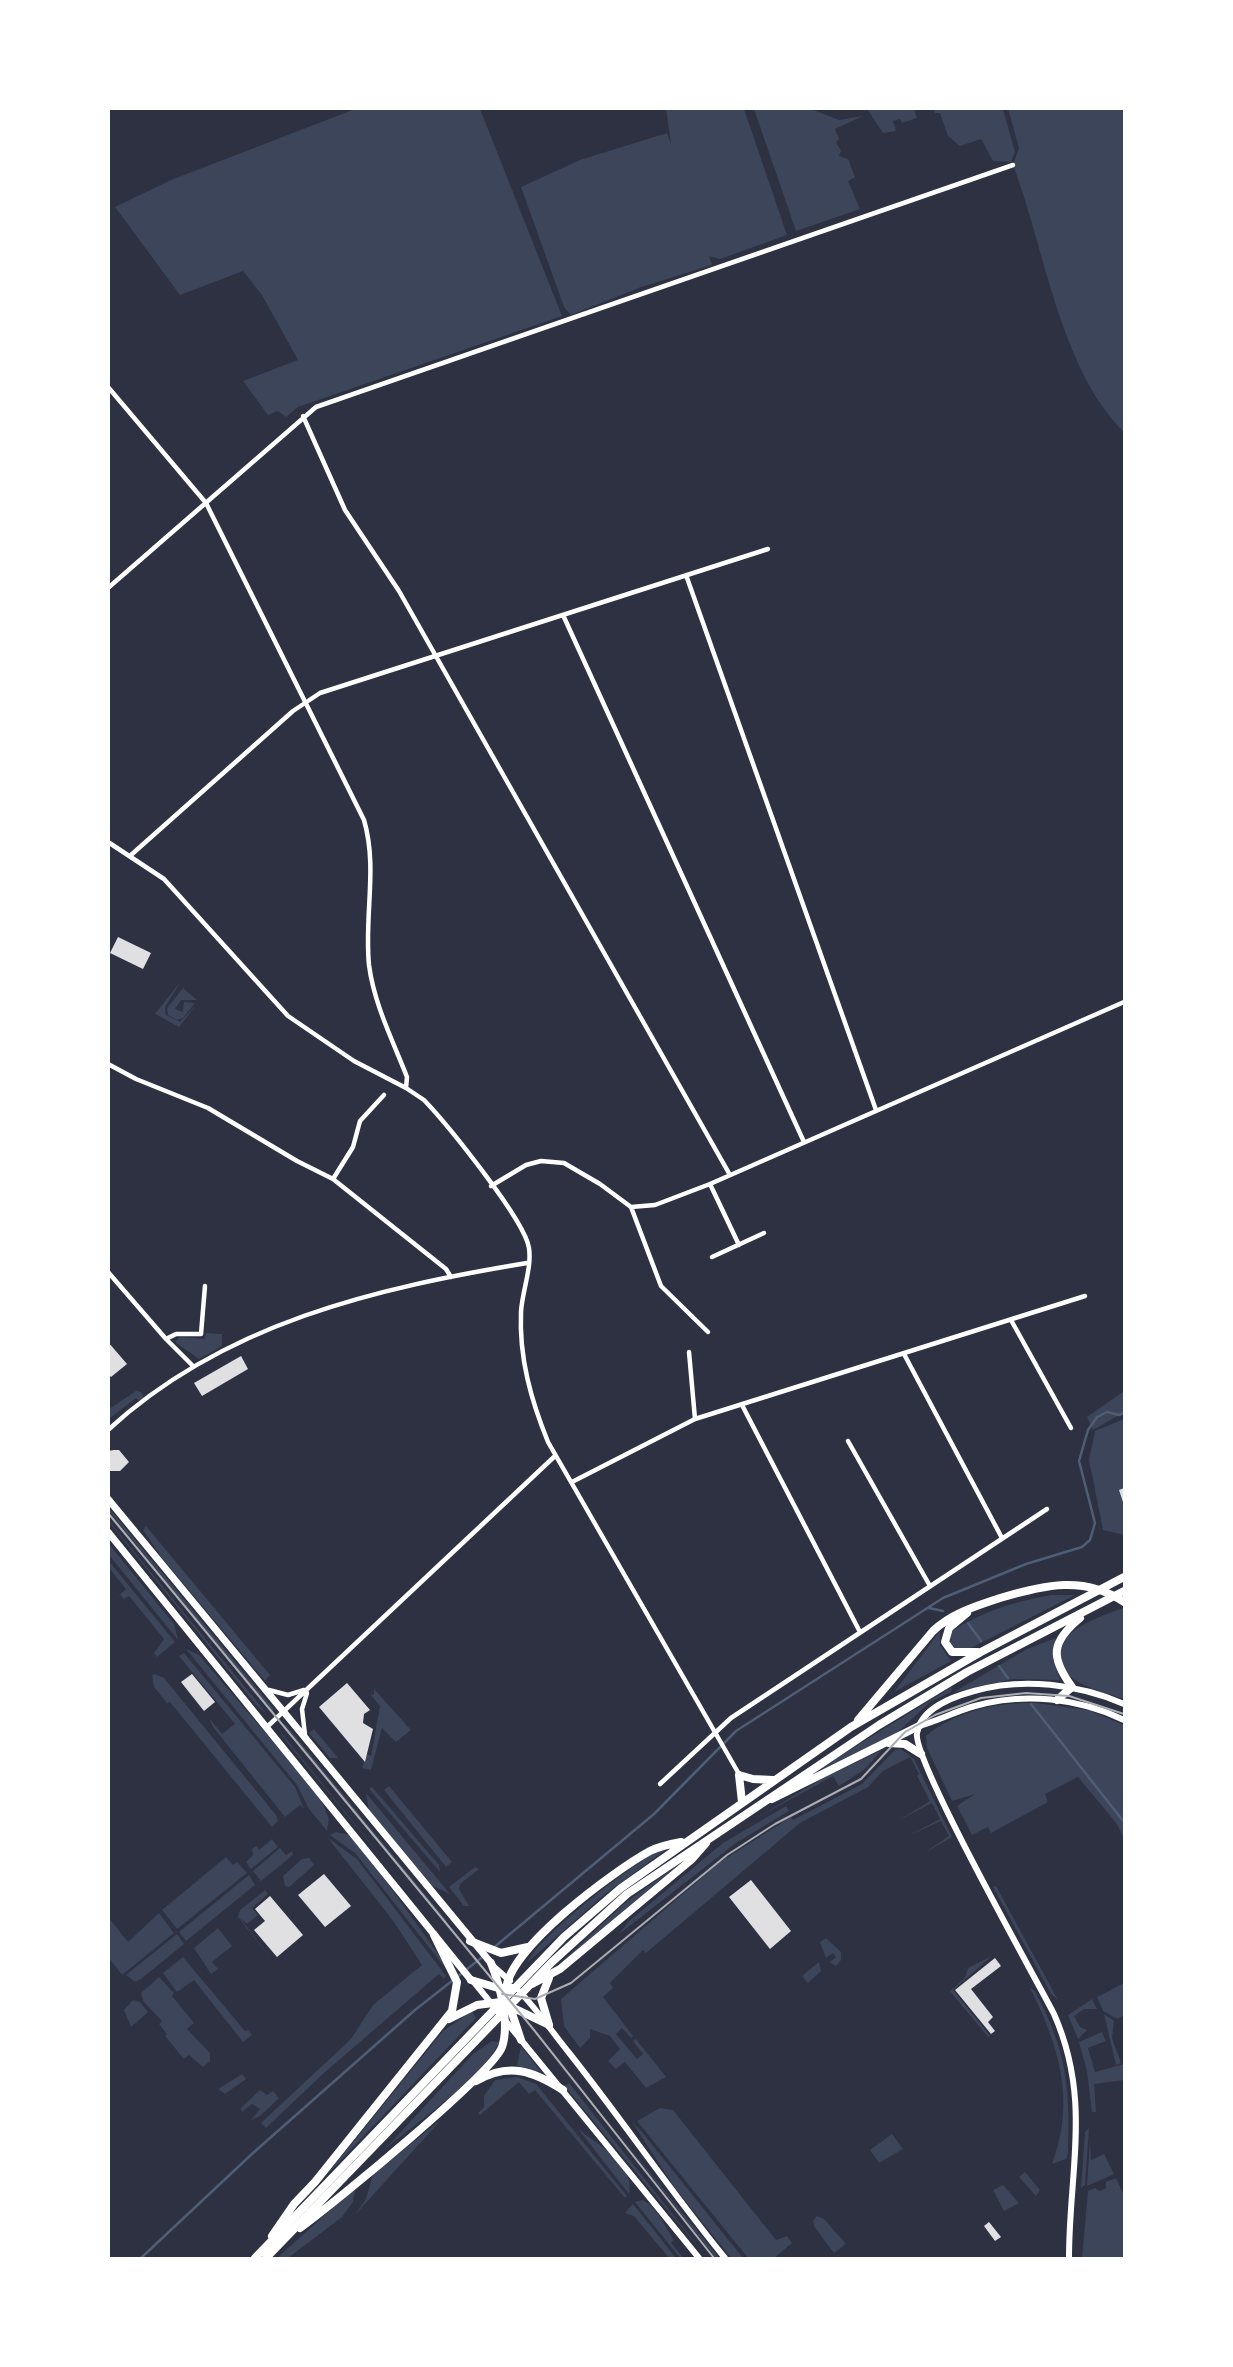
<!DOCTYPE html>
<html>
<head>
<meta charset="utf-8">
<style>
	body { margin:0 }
	#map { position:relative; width:1233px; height:2367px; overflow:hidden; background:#2d3142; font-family:"Varela Round",sans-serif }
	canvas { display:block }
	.frame { position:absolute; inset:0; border:110px solid #fff; pointer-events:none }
</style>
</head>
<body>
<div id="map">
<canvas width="1233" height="2367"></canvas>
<div class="frame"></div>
</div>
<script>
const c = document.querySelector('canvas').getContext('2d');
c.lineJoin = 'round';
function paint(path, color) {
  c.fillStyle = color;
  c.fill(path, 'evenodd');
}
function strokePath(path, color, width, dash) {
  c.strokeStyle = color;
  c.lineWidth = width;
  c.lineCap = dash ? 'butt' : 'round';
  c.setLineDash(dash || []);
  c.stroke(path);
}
const green = new Path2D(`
	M355 109H480L562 316 298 407 286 417 278 411 268 415 243 381 298 360 262 295 243 271 180 295 115 207 171 180Z
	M666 109H744L787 235 720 259 709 256 712 265 641 287 571 315 564 307 521 187 580 160 667 133 671 144Z
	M754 109H811L839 120 863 116 835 129 839 139 836 142 841 151 839 156 848 159 855 177 848 181 860 209 796 231Z
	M867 109H914L917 118 902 123 900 119 893 121 896 131 883 133Z
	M934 109H1003L1015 152 1011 162 993 161 981 139 960 146 948 136 940 113H935Z
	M1008 109H1124V432C1060 369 1045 249 1013 165L1019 148Z
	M181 981 165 1007 166 1015 180 1022 196 1005 179 1027 155 1014Z
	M183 988 197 1000H181L175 1009 183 1012 184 1002 195 1003 183 1018 177 1020 168 1015 167 1008Z
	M206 1333 222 1334V1346L199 1359 175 1342 180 1337 205 1339Z
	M136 1391 141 1392 144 1398 140 1401 136 1398 109 1419V1409Z
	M1124 1391V1412L1093 1430 1087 1417Z
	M1124 1419V1535L1103 1530 1089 1460 1095 1431Z
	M108 1507 273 1708 274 1714 109 1511Z
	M108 1521H109L267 1714 256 1705Z
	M146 1526 270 1675 265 1681 162 1558 143 1530Z
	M109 1544 174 1624 178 1640 109 1555Z
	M108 1560 175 1642 157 1657 154 1653 164 1639 129 1596 124 1599 120 1595 109 1605 126 1589 109 1568Z
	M1051 1595H1075L965 1651 958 1652 950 1646 951 1632C980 1612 1017 1601 1051 1595Z
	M1124 1608V1699C1106 1693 1079 1687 1066 1672 1036 1637 1103 1615 1124 1608Z
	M940 1631V1645L951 1661 894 1692Z
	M1056 1638 1053 1659 1060 1680 1013 1679 954 1692 1027 1649Z
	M186 1649 199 1655 320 1797 329 1819 327 1831 309 1809 297 1785Z
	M184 1653 295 1787 304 1809 300 1805 285 1817 213 1727 209 1718 222 1734 235 1724 179 1656Z
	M155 1674 164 1678 276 1815 278 1821 272 1827 170 1702 167 1703 154 1687 152 1675Z
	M952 1687 951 1692 930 1702 896 1734 807 1776Z
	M374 1689 411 1730 396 1742 382 1728 371 1770 362 1768 367 1754 371 1756 380 1706 371 1695 374 1694Z
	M1036 1703 1088 1710 1124 1725V1839L1117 1824 1078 1777 1045 1794 1048 1802 991 1833 988 1827 972 1835 957 1806 975 1794 952 1801 927 1748 926 1736C956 1711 996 1702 1036 1703Z
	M283 1723 287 1726 447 1921 445 1923Z
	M314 1729 338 1758H330L309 1733Z
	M279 1730 405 1886 286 1741Z
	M901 1749 914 1759 952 1837 924 1853 949 1836 941 1821 908 1836 940 1819 932 1803 899 1820 930 1801 917 1776 919 1774 910 1757 883 1771 868 1787 800 1823 646 1953 643 1950 610 1983 613 1988 603 1997 633 2036 631 2038 622 2028 616 2034 637 2059 643 2054 633 2041 636 2039 666 2077 646 2088 625 2062 616 2069 608 2061 620 2049 610 2036 590 2029V2038L580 2048 564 2026 561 1999 720 1862 791 1817 793 1820 862 1784 895 1750Z
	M882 1750 864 1770 839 1786 833 1776 753 1820 825 1777Z
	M389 1786 452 1862 446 1867 384 1790Z
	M372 1787 439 1865 440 1872 369 1789Z
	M366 1793 450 1894 431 1885 369 1811Z
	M786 1806 789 1811 736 1843 618 1935 629 1921 723 1843Z
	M336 1832 350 1835 357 1841 449 1969H446L355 1853 330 1835Z
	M328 1838 357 1859 446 1976 444 1979 439 1974 325 2072 266 2128 261 2123 351 2039 373 2005 422 1965 394 1922Z
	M272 1839 278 1847 251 1869 246 1862 253 1855 252 1849 257 1846 259 1850Z
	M671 1846 604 1895 528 1962C534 1940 647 1850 671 1846Z
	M280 1848 286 1855 292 1851 293 1855 261 1881 253 1871Z
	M226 1857 233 1865 237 1862 247 1873 177 1929 162 1910Z
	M309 1858 314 1865 289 1887 285 1886 283 1876 302 1859Z
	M679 1864 574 1953 559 1964 625 1903Z
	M475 1867 479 1869 460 1884 459 1889 469 1906H464L449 1887Z
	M249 1875 255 1885 186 1941 179 1932Z
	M996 1886 1058 2000 1051 1994 993 1887Z
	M265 1890 268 1894 252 1908 258 1915 247 1924 240 1918 276 1965 238 1917 240 1910Z
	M159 1913 174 1933 122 1975 109 1958V1918L128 1942Z
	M218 1928 232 1946 212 1962 218 1969 211 1974 194 1948Z
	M177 1934 184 1944 141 1979 135 1982 126 1975Z
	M826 1938 841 1952V1960L836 1966 830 1962 836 1957 833 1953 826 1958 820 1942Z
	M992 1956 953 1990 990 2036 988 2037 950 1991 965 1978 968 1968Z
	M183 1957 245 2031 248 2030 252 2035 243 2042 194 1980 177 1992 163 1973Z
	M819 1962 821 1971 808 1983 802 1976Z
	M159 1977 174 1993 172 1996 194 2023 187 2029 210 2053V2061L203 2067 189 2055 184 2059 165 2036 167 2034 159 2024 162 2021 143 2001 141 1993Z
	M1124 1983V2015L1117 2019 1103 2011 1097 1997Z
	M1030 1988 1035 1991C1067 2052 1070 2085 1068 2153L1066 2159 1052 2164C1076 2100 1059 2046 1030 1988Z
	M1092 1999 1097 2009H1084L1074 2016 1080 2027 1087 2030 1078 2039 1068 2015Z
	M133 2000 140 2002 148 2012 131 2027 124 2010Z
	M472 2011 476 2018 324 2178 443 2031Z
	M1104 2014 1114 2021 1112 2038 1121 2063 1116 2065Z
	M1102 2032 1106 2041 1088 2048 1095 2072 1124 2064V2080L1094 2084 1096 2112H1092L1087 2071 1079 2042Z
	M492 2041 499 2042C485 2075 413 2126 384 2150L474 2053Z
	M521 2046 541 2072 517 2066Z
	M242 2074 246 2079 225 2094 218 2089Z
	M517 2077 536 2084 627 2196 625 2198 535 2090 529 2094 519 2082 480 2115 478 2113 484 2107V2096L495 2080Z
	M569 2083 707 2258 585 2111 565 2086Z
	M260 2090 267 2095 273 2091 279 2098 260 2116 251 2120 260 2109 252 2104 242 2112 241 2108Z
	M660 2108 673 2110 776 2240 787 2236 792 2243 774 2258H748L637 2121Z
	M441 2120 354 2216 366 2199 373 2174Z
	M632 2122 642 2132 743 2258H731L675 2188Z
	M614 2128 719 2258H716Z
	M1089 2128 1085 2185 1081 2188 1085 2132Z
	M578 2129C597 2143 636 2167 629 2194Z
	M892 2134 903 2149 879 2163 870 2150Z
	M1090 2140 1091 2160 1104 2154 1114 2174 1087 2186Z
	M1025 2172 1040 2190 1036 2196 1019 2177Z
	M1116 2178 1124 2195V2258H1082L1088 2191 1095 2188 1100 2191 1106 2188V2182Z
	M1003 2185 1019 2203 1004 2211 993 2190Z
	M355 2188 353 2202 342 2217 288 2258H277Z
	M642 2200C656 2205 666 2228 674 2240L671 2243 682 2256 680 2258 635 2202Z
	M633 2204 676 2258H669L634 2216 625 2213Z
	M817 2216 824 2219 846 2244 834 2253 814 2226 813 2221Z`);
const stream = new Path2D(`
	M929 1608 943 1611
	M968 1623 981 1641
	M999 1666 1008 1678
	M1031 1704 1124 1822
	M492 1949 654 1814 736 1731 943 1598 1026 1564 1082 1547 1090 1540 1095 1523 1079 1461 1088 1430 1097 1417 1107 1412 1119 1415 1124 1413
	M141 2258 253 2153 415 2010 485 1955`);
const building = new Path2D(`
	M118 937 151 953 143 969 110 953Z
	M108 1342 127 1364 111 1377 108 1374Z
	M241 1356 248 1369 202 1396 194 1383Z
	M114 1450H119L129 1462 120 1471H108V1451Z
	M1124 1488V1505L1119 1490Z
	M192 1674 215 1702 204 1711 181 1682Z
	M347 1683 370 1710 364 1714 363 1723 373 1729 365 1762 319 1707Z
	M324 1874 351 1906 325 1927 298 1895Z
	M751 1880 791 1931 770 1949 729 1897Z
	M270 1896 303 1935 277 1957 254 1930 265 1921 255 1909Z
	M995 1958 1001 1966 971 1989 993 2017 988 2022 995 2031 991 2034 955 1990Z
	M989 2222 1001 2237 995 2241 984 2226Z`);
const minor = new Path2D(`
	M108 387 206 503 364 820C378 868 364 916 369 965 374 1004 393 1041 407 1077L406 1088
	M303 416 345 510 399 591 730 1175
	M686 575 876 1110
	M108 588 316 407 1013 165
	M563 615 804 1142
	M108 842 164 879 288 1016 354 1061 406 1088 424 1100C446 1123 525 1220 529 1248 532 1268 522 1292 521 1312 519 1358 531 1400 548 1442L739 1774
	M131 855 293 711 320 693 768 549
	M108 1064 136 1079 208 1108 297 1161 333 1179 446 1269 451 1277
	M333 1179 353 1147 360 1121 384 1095
	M710 1184 739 1245
	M491 1186 526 1165 541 1161 564 1163 600 1184 631 1207 661 1286 708 1332
	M631 1207 655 1205 710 1184 1124 1002
	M712 1257 764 1233
	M108 1272 166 1339 193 1366
	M1011 1320 1071 1428
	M166 1339 176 1334H201L205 1286
	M689 1352 695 1419
	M904 1354 1002 1538
	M742 1405 860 1632
	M108 1430C224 1323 376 1288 527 1263
	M848 1441 930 1586
	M572 1482 695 1419 1085 1296
	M269 1690 288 1695 304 1690
	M268 1726 555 1456
	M305 1735 302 1709 307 1693
	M660 1784 731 1718 1047 1509`);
const tertiary = new Path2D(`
	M919 1726C938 1721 956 1711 975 1706 1024 1692 1079 1698 1124 1720
	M492 1965 510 1981
	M473 1981 699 2258
	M520 1992C539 2012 553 2033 570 2054 623 2121 671 2192 725 2258
	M1069 2258C1069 2170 1092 2100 1054 2014 1034 1975 912 1759 917 1733 921 1708 952 1697 974 1691 1023 1677 1078 1684 1124 1704`);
const primary = new Path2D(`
	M108 1499 491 1963
	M108 1532 471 1980`);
const trunk = new Path2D(`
	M967 1613 949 1628 945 1642 952 1652H978
	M1057 1700 1072 1687C1050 1657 1051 1642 1080 1618
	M858 1720 933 1631C952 1613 976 1606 1000 1598 1044 1585 1084 1575 1124 1602
	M889 1743 905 1744 921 1754
	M739 1775 753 1779 773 1780
	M739 1775 742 1802
	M772 1799 919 1726
	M470 1941 501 1953 528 1947
	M549 1978 541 1998 549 2025
	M471 1980 498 1988H516
	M532 1984 560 1969 691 1860 706 1843
	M506 1992C505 1950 615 1870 650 1851 660 1846 670 1844 681 1842
	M509 2004 521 2040
	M449 2019 477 2005 501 2002 549 2025
	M476 2081C509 2062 533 2071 563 2090
	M300 2228C332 2205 493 2073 502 2047 510 2024 500 1985 491 1963
	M272 2236 294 2204 315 2182 452 2011 457 1982 434 1935
	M255 2258 564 1937 621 1888 851 1727 981 1652 1124 1577
	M266 2258 552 1962 627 1894 879 1725 967 1672 1124 1591`);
const tram = new Path2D(`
	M108 1513 534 2030 714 2258
	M502 1994 535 1999 571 1983 727 1855 775 1824 861 1779 905 1732 935 1715 981 1698 1026 1693 1069 1696 1124 1714`);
paint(green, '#3c4559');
strokePath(stream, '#4f5d75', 2.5);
paint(building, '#e0e0e3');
strokePath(minor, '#fff', 4.5);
strokePath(tertiary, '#fff', 6);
strokePath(primary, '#fff', 7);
strokePath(trunk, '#fff', 8);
strokePath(tram, '#abadb3', 2);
</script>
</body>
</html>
